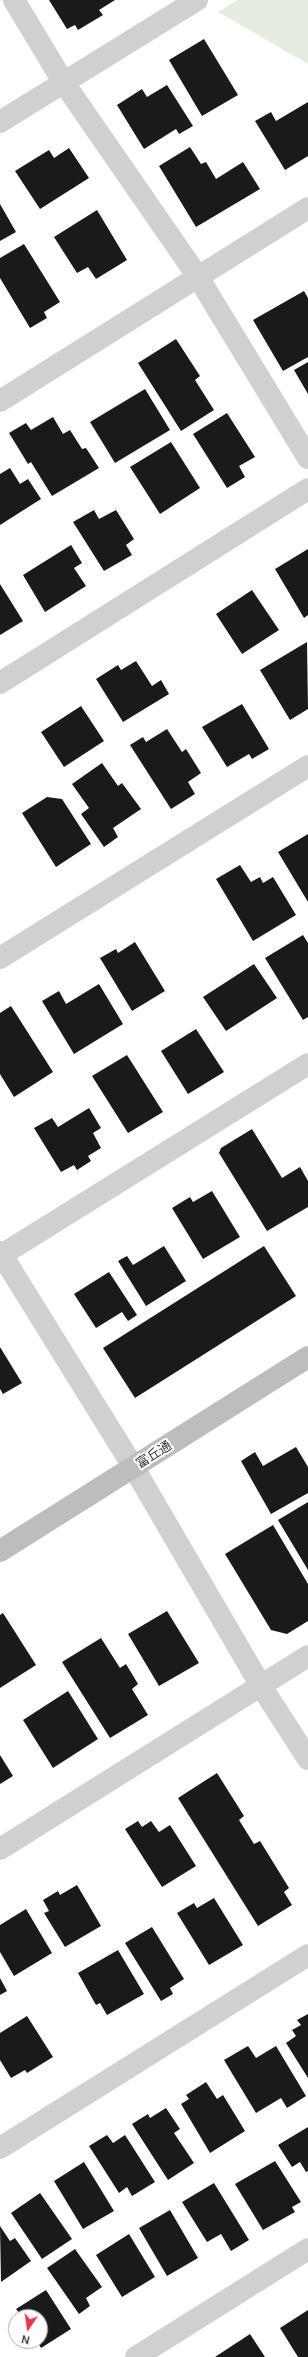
<!DOCTYPE html>
<html>
<head>
<meta charset="utf-8">
<style>
	body { margin:0 }
	#map { position:relative; width:308px; height:2357px; overflow:hidden; background:#fff; font-family:Manrope,sans-serif }
	canvas { display:block }
	.north { position:absolute; left:8px; top:2309px; width:40px; height:40px; box-sizing:border-box; background:#fff; border:1px solid #adadad; border-radius:50%; rotate:193deg; font-size:11px; font-weight:700; line-height:16px; text-align:center; color:#333 }
	.north::after { content:''; display:block; margin:auto; width:14px; height:18px; background:#e63946; clip-path:polygon(50% 0,100% 100%,50% 72%,0 100%) }
</style>
</head>
<body>
<div id="map">
<canvas width="308" height="2357"></canvas>
<div class="north">N</div>
</div>
<script>
const c = document.querySelector('canvas').getContext('2d');
c.lineJoin = 'round';
function paint(path, color) {
  c.fillStyle = color;
  c.fill(path, 'evenodd');
}
function strokePath(path, color, width, dash) {
  c.strokeStyle = color;
  c.lineWidth = width;
  c.lineCap = dash ? 'butt' : 'round';
  c.setLineDash(dash || []);
  c.stroke(path);
}
function drawText(font, color, halo, rows, align = 'center') {
  c.font = font + ' Manrope,"Noto Sans JP",sans-serif';
  c.lineWidth = 4;
  c.setLineDash([]);
  c.textBaseline = 'middle';
  c.strokeStyle = halo;
  c.fillStyle = color;
  for (const [text, x, y, turn = 0] of rows) {
    c.save();
    c.translate(x, y);
    c.rotate((+turn || 0) * Math.PI / 180);
    c.textAlign = isNaN(turn) ? turn : align;
    if (halo) c.strokeText(text, 0, 0);
    c.fillText(text, 0, 0);
    c.restore();
  }
}
const green = new Path2D(`
	M237 0H308V64L218 12Z`);
const building = new Path2D(`
	M49 0H115L99 10 103 15 78 30 75 25 67 29Z
	M204 39 238 95 202 116 169 60Z
	M167 85 193 126 179 134 176 129 144 149 117 105 142 89 147 97Z
	M308 102V156L285 170 255 121 271 112 276 121Z
	M190 147 201 164 206 162 216 179 243 162 260 189 196 227 159 166Z
	M69 148 89 178 40 209 15 171 49 150 54 158Z
	M0 204 16 232 0 241Z
	M97 210 127 260 96 279 88 267 77 273 54 237Z
	M24 244 60 302 44 312 47 318 30 328 0 278V258Z
	M304 291 308 298V357L283 371 253 320Z
	M176 339 200 376 195 380 214 410 181 431 138 363Z
	M308 362V394L294 370Z
	M145 389 170 430 115 463 90 422Z
	M227 413 255 457 239 466 245 477 227 488 193 434Z
	M53 417 63 434 70 430 82 449 86 448 99 468 52 496 31 462 28 464 9 433 26 423 31 430Z
	M171 442 200 488 160 514 130 467Z
	M10 468 20 484 28 479 41 499 0 525V474Z
	M94 510 99 519 116 510 134 539 126 545 132 555 104 571 73 522Z
	M71 545 82 563 74 568 86 586 45 612 23 575Z
	M308 549V615L304 618 275 569Z
	M0 584 23 621 0 635Z
	M252 590 279 630 242 654 216 614Z
	M307 642 308 709 290 720 260 670Z
	M136 661 152 686 161 680 169 694 123 722 96 679 118 665 121 670Z
	M242 704 269 749 252 759 249 754 227 767 202 727Z
	M81 706 104 741 64 767 41 732Z
	M167 729 182 752 186 749 201 773 188 782 195 794 171 809 130 745 143 737 146 742Z
	M102 763 118 786 122 783 141 809 113 828 118 837 104 847 81 814 89 808 72 784Z
	M47 797 62 799 91 844 56 867 22 813Z
	M308 834V902L278 852Z
	M240 865 251 882 260 877 263 883 273 877 296 915 253 941 216 879Z
	M303 935 308 943V1017L303 1020 265 958Z
	M135 942 165 991 132 1011 100 958 116 949 118 953Z
	M254 964 277 998 226 1031 203 997Z
	M99 984 123 1024 74 1054 42 1001 59 991 66 1004Z
	M11 1006 53 1072 14 1097 0 1074V1013Z
	M196 1029 224 1072 188 1094 161 1051Z
	M127 1055 163 1112 128 1133 92 1076Z
	M89 1108 101 1128 93 1133 101 1148 88 1156 91 1161 77 1170 74 1165 61 1172 34 1128 52 1118 58 1127Z
	M252 1129 282 1178 300 1167 308 1181V1207L267 1231 219 1153 221 1148Z
	M212 1191 240 1237 203 1259 172 1208 190 1197 193 1202Z
	M164 1246 186 1281 146 1306 118 1261 127 1256 133 1265Z
	M264 1246 296 1296 135 1398 103 1348Z
	M109 1272 137 1315 128 1321 122 1312 96 1328 74 1294Z
	M0 1347 22 1383 3 1394 0 1389Z
	M296 1447 308 1467V1493L271 1514 241 1461 255 1452 263 1466Z
	M308 1502V1570L278 1520Z
	M273 1525 308 1584V1621L287 1634 271 1630 225 1554Z
	M167 1611 199 1663 159 1686 128 1634Z
	M3 1613 36 1665 0 1688V1615Z
	M101 1638 120 1668 126 1664 138 1684 132 1689 148 1715 110 1738 62 1662Z
	M68 1691 98 1739 53 1768 23 1720Z
	M0 1755 13 1776 0 1784Z
	M217 1773 244 1816 239 1820 254 1844 260 1841 289 1888 284 1892 292 1905 258 1926 178 1798Z
	M138 1821 142 1827 151 1821 159 1832 170 1825 196 1866 162 1887 125 1829Z
	M77 1885 101 1926 65 1947 44 1913 49 1911 43 1900 58 1891 60 1895Z
	M214 1898 243 1945 209 1965 177 1913 194 1903 197 1908Z
	M26 1909 52 1953 14 1976 0 1952V1925Z
	M152 1927 184 1979 170 1988 173 1994 161 2001 125 1943Z
	M118 1950 144 1994 107 2015 100 2003 96 2005 78 1973Z
	M0 1978 7 1991 0 1995Z
	M308 2014V2078L286 2043 296 2036 292 2030 301 2025 297 2020Z
	M27 2016 53 2057 27 2073 25 2070 11 2078 0 2060V2033Z
	M248 2046 256 2058 276 2046 306 2096 287 2108 281 2098 256 2113 224 2060Z
	M206 2082 217 2099 223 2095 245 2131 210 2153 181 2104 189 2099 186 2095Z
	M166 2108 180 2129 174 2133 194 2163 168 2180 132 2124 148 2114 150 2118Z
	M308 2127V2171L306 2172 300 2162 292 2167 278 2145Z
	M107 2135 113 2143 125 2135 155 2182 132 2196 127 2187 119 2193 89 2146Z
	M275 2161 301 2202 292 2207 295 2212 263 2230 235 2184Z
	M84 2162 114 2211 83 2229 54 2181Z
	M214 2183 249 2240 231 2251 221 2234 207 2242 182 2202Z
	M40 2193 72 2239 42 2259 11 2213Z
	M170 2210 198 2258 167 2276 139 2228Z
	M0 2226 10 2241 15 2238 31 2261 1 2282Z
	M129 2234 155 2277 122 2297 96 2255Z
	M75 2249 102 2287 86 2298 90 2306 79 2314 47 2268Z
	M46 2290 71 2329 41 2348 37 2341H40V2317H22L16 2309Z
	M308 2310V2357H298L280 2328Z
	M250 2334 265 2357H215Z`);
const street = new Path2D(`
	M14 0 64 83 198 277 308 458
	M0 122 197 0
	M0 401 308 208
	M0 683 308 489
	M0 958 308 766
	M0 1252 134 1468 261 1686 308 1759
	M0 1256 308 1064
	M0 1849 308 1656
	M0 2148 308 1955
	M136 2357 308 2249`);
const secondary = new Path2D(`
	M0 1551 308 1357`);
const streetNames = [
	["富丘通",154,1455,-32]
];
paint(green, '#e6ecdf');
paint(building, '#1a1a1a');
strokePath(street, '#d0d0d0', 22);
strokePath(secondary, '#bdbdbd', 22);
drawText('13px', '#333', '#fff', streetNames);
</script>
</body>
</html>
